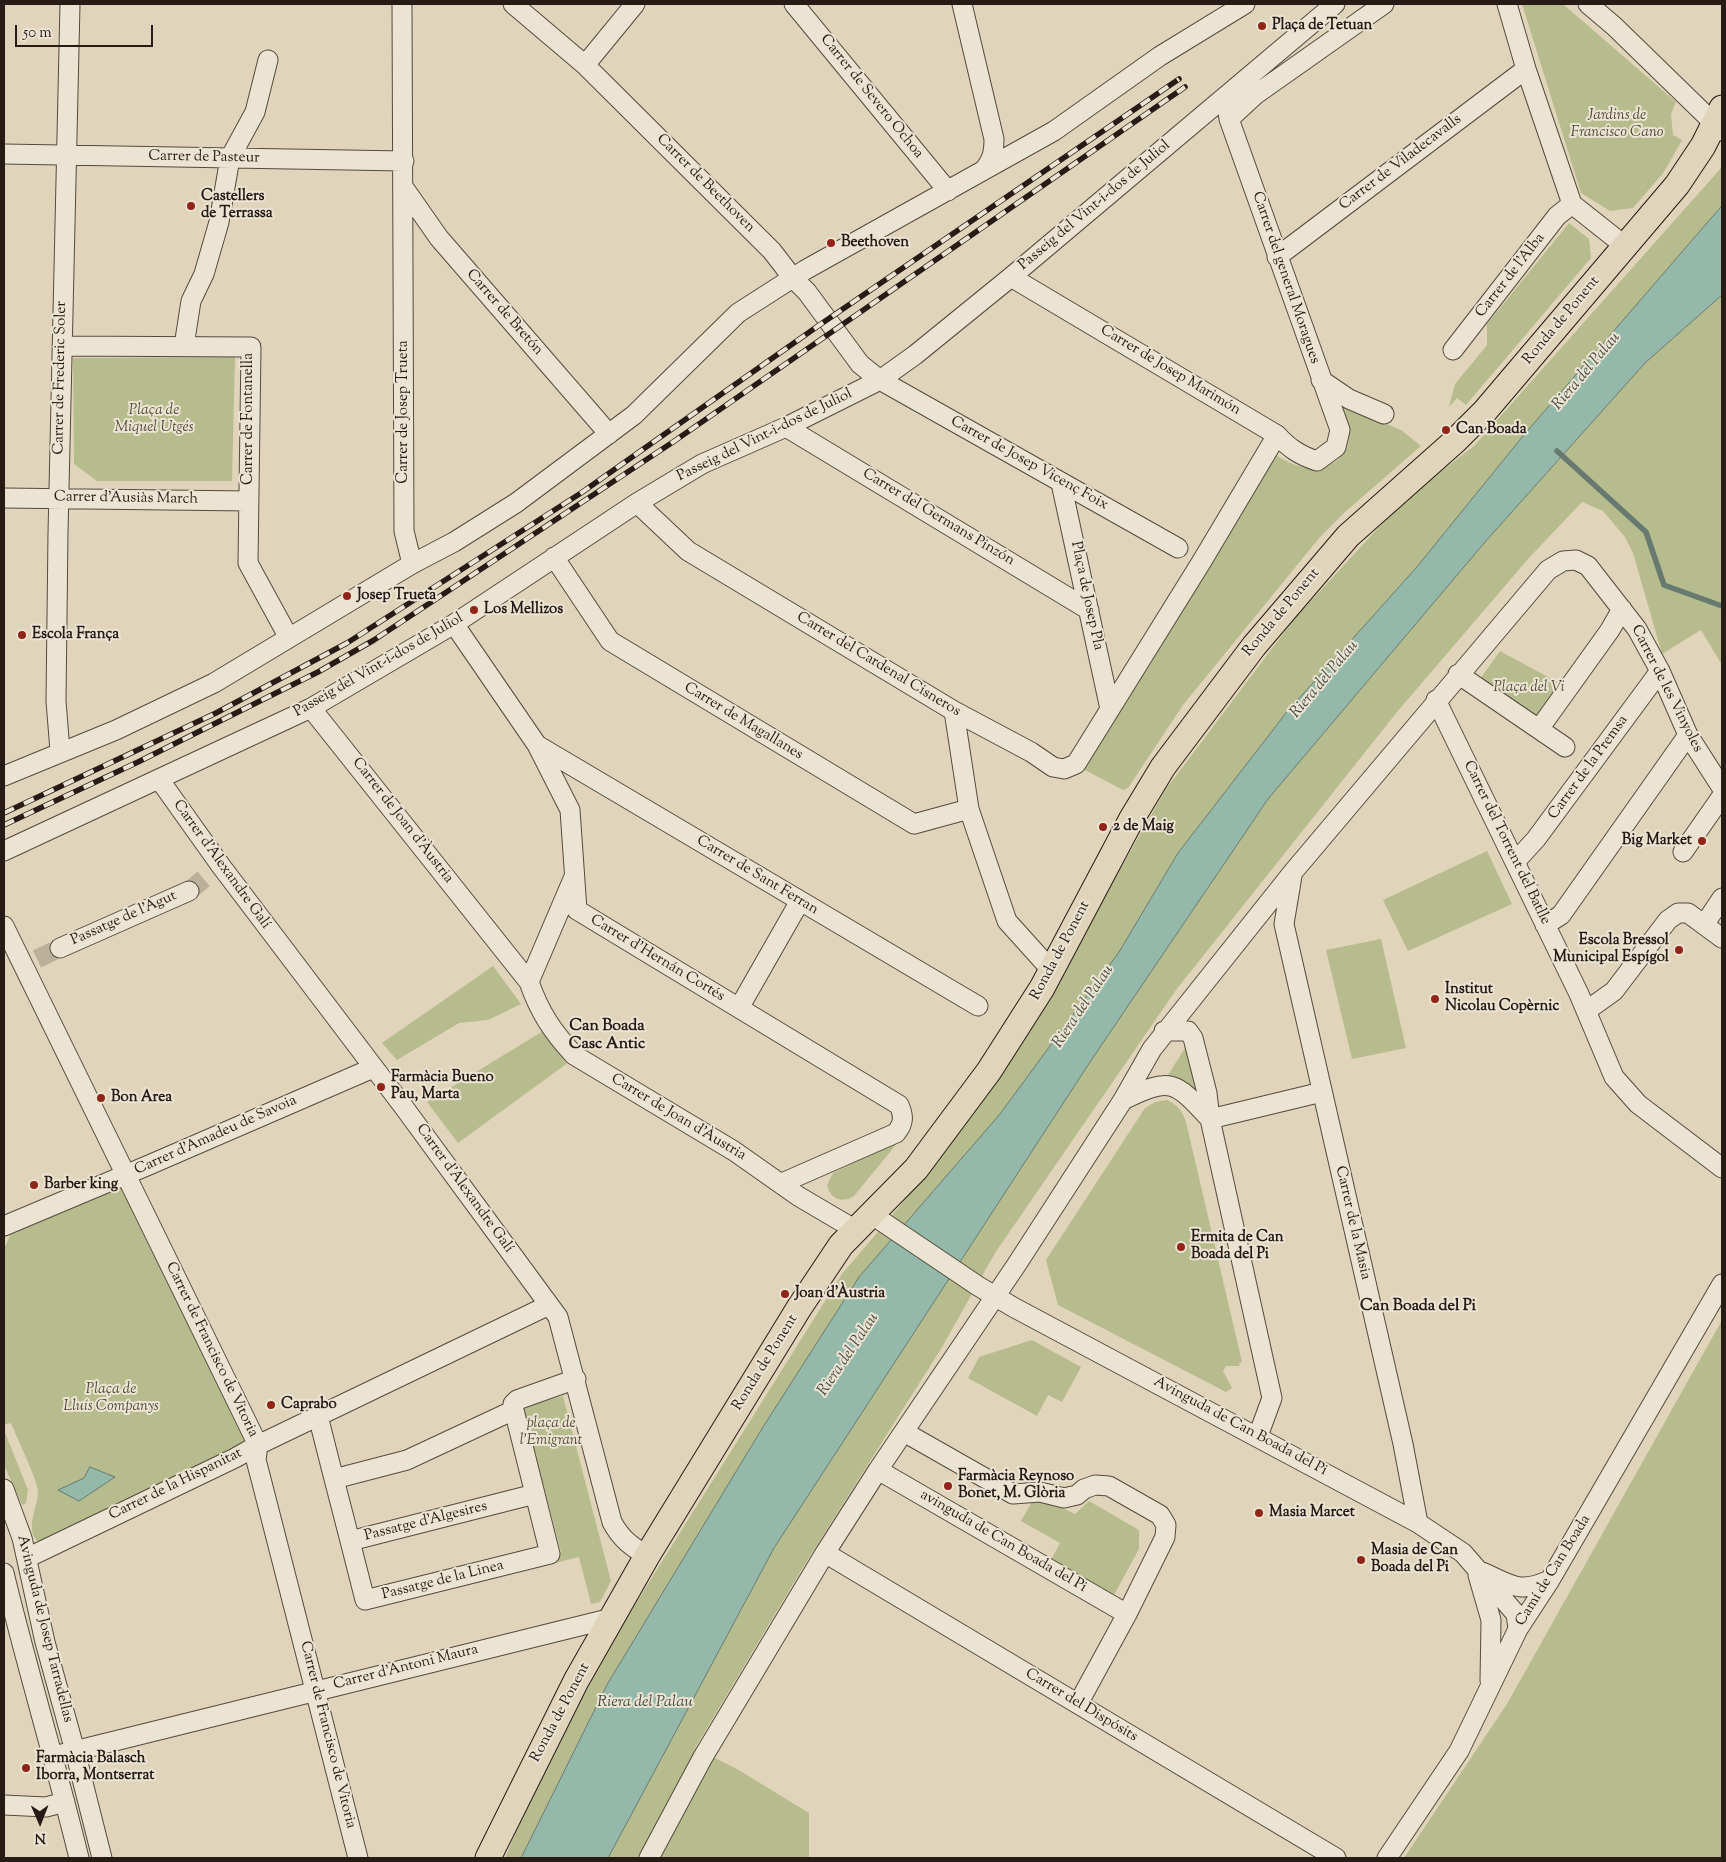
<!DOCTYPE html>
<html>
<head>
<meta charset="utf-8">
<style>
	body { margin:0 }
	#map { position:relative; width:1726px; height:1862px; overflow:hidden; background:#e0d5ba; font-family:"Sorts Mill Goudy",serif }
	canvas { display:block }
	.frame { position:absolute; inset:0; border:5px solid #261b15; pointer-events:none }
	.north { position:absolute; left:15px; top:1797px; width:50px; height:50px; -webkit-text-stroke:4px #ebe4d2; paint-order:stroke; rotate:179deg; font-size:14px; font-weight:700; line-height:20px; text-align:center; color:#261b15 }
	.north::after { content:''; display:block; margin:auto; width:18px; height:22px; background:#261b15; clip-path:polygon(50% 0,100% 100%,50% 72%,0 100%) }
	.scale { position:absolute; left:15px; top:25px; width:138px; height:22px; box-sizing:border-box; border:2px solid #261b15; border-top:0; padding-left:6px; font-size:15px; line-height:18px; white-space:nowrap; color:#261b15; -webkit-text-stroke:4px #ebe4d2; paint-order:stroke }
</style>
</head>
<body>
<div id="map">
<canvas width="1726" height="1862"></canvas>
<div class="frame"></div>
<div class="north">N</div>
<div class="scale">50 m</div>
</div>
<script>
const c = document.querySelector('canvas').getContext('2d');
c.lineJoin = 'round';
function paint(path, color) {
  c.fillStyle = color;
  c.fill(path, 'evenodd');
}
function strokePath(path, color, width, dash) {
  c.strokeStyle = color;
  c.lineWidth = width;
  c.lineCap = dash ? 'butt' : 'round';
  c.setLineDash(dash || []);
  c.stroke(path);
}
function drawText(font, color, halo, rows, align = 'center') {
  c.font = font + ' "Sorts Mill Goudy",serif';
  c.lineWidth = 4;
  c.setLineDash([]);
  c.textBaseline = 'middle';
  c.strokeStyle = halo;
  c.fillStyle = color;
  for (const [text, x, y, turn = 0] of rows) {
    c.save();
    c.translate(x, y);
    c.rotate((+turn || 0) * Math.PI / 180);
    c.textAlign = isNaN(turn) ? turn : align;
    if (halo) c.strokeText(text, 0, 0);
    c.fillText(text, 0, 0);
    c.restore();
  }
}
const green = new Path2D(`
	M1522 4H1563L1676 102 1671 114 1673 135 1682 140 1664 172 1633 208 1610 211 1581 193Z
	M1722 167V206L1523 436 1416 568 1286 713 1178 853 1119 952 1000 1114 859 1277 763 1427 608 1683 521 1858H505L546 1763 626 1619 842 1274 910 1194 1032 1023 1166 789 1295 618 1404 500 1474 446Z
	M1569 223 1589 239 1591 258 1466 405 1457 398 1449 407 1455 384 1487 345V324Z
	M1722 295V665L1701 630 1662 654 1633 553 1625 537 1603 511 1582 502 1528 559 1397 712 1176 990 995 1253 941 1349 808 1559 695 1748 737 1769 809 1813V1858H608L774 1548 1090 1062 1268 799 1485 542 1645 363Z
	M235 357 232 481H97L74 464 73 358Z
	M1339 404 1401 430 1421 446 1345 512 1320 537 1183 705 1128 788 1123 790 1083 769 1272 452C1291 466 1310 473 1333 463 1339 460 1346 452 1348 445 1351 431 1344 417 1339 404Z
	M1500 651 1559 683 1537 717 1480 679Z
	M1487 851 1512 904 1408 951 1383 900Z
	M1381 939 1406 1048 1352 1059 1326 950Z
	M493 966 521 1004 488 1020 459 1023 397 1060 382 1043Z
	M543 1031 569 1062 458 1143 427 1102Z
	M1185 1048 1190 1051 1200 1096 1168 1075Z
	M1167 1100C1178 1105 1182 1111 1186 1122L1242 1362 1239 1363 1240 1366H1226L1223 1371 1232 1388 1226 1392 1058 1305 1046 1260 1145 1108 1155 1102Z
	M899 1141 854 1196C842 1204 830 1199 827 1185L833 1173Z
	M121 1186 135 1204 130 1207 246 1442 243 1447 40 1543C23 1532 38 1507 38 1492 38 1481 16 1436 11 1423L4 1425V1249L10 1235 5 1234 31 1218 35 1224 78 1206 76 1200Z
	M1722 1320V1858H1404L1507 1704Z
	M1032 1340 1081 1367 1062 1402 1048 1395 1037 1416 968 1378 979 1357Z
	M563 1396 611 1581 600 1602 591 1604 579 1557 555 1563 561 1552 523 1407Z
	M4 1430 28 1490 26 1503 22 1505 4 1465Z
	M1034 1498H1041L1075 1514 1089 1501 1139 1530V1549L1114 1595 1051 1560 1060 1543 1021 1521Z`);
const water = new Path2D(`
	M1722 206V295L1645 363 1485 542 1268 799 1090 1062 774 1548 608 1858H521L608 1683 763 1427 859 1277 1000 1114 1119 952 1178 853 1286 713 1416 568 1523 436Z
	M90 1467 115 1477 79 1501 58 1490 84 1478Z`);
const stream = new Path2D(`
	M1557 451 1646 532 1664 585 1722 606`);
const minorTunnel = new Path2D(`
	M189 891 208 875
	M37 959 60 948`);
const minor = new Path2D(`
	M402 4 404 531 412 564
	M513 4 585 65 772 251 792 277 807 292 860 364 880 380 1178 548
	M794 4 948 191
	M962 4 994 139C994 153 992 161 983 171
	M1507 4 1526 69 1572 204 1625 246
	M1588 4 1614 26 1722 131
	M585 65 635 4
	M1229 119 1255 95 1384 4
	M4 154 404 161
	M404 188 439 238 609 434
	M1277 257 1526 69
	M1011 277 1277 435C1289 448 1299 455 1317 461L1336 447 1340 430 1229 119 1226 96
	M62 346 251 347 248 563 289 638
	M184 346 191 301 204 274 219 222 230 158 255 112 268 60
	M1453 350 1557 216 1572 204
	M1321 380 1349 399 1384 414
	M786 427 1089 610
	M1061 483 1110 709
	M4 498 248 501
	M637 503 688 551 954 711 1031 752 1053 767 1064 769 1076 764 1202 561 1277 435
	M554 557 610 641 914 824 969 809
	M454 624 537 745 570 810 577 910 899 1105C904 1116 904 1123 896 1133L782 1183
	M1458 674 1565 747
	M1436 700 1579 994 1614 1077 1638 1104 1722 1168
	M311 708 529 982C540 1013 552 1031 574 1055L734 1151 798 1196 854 1229
	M954 711 969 809 1007 921 1052 971
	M1539 729 1610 630 1622 609
	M537 745 978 1006
	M60 751 56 701 58 533 70 4
	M4 776 116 730 214 683 412 564 454 542 516 503 634 415 738 313 805 270 1054 131 1160 56 1245 4
	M159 779 221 866 403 1106 558 1317 612 1522C621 1539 631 1546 647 1556
	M4 851 311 708 454 624 637 503 702 464 786 427 880 380 915 355 1011 277 1335 4
	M1683 852 1722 796
	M1515 862 1536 839 1660 671
	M1292 876 1284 924 1403 1444 1418 1523
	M1545 925 1561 915 1688 735
	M1704 925 1722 898
	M4 926 258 1445 256 1460 261 1479 358 1858
	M60 948 189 891
	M529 982 573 879
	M739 1008 800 901
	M1586 1011 1614 991 1668 920 1678 913H1688L1722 938
	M1164 1031H1188L1193 1038 1207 1093 1210 1119 1272 1398 1258 1436
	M1123 1100C1171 1077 1174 1080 1210 1119
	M1210 1119 1322 1092
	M871 1214 978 1286 1013 1307 1418 1523 1463 1553 1516 1614 1518 1629
	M4 1226 149 1165 373 1068
	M318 1416 334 1479 407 1460 514 1410 513 1404 517 1400 576 1379
	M904 1432 1013 1494 1040 1492 1064 1498 1077 1495 1084 1489 1095 1485 1109 1486 1160 1515 1166 1525 1165 1537 1127 1614 1078 1704
	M878 1470 1127 1614
	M334 1479 350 1541 535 1494
	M4 1489 22 1538 45 1642 75 1751 102 1858
	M350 1541 365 1600 550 1554 514 1410
	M825 1553 1336 1858
	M27 1558 235 1458 258 1445 549 1305
	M1482 1572C1512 1585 1518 1594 1550 1580
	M4 1573C27 1669 56 1763 79 1858
	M1478 1575 1491 1620 1490 1681
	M54 1756 612 1618
	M4 1805 46 1807 65 1802
	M649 1858 703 1757 825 1553 878 1470 1017 1264 1123 1100 1152 1049 1293 872 1548 570 1563 561 1576 560 1588 566 1637 629 1660 671 1688 735 1722 788
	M1387 1858 1459 1751 1518 1629 1550 1580 1722 1284`);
const major = new Path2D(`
	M488 1858 576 1681 647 1556 799 1308 841 1245 916 1169 989 1071 1042 988 1131 820 1163 767 1254 646 1348 536 1455 441 1485 411 1677 185 1703 146 1722 108`);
const rail = new Path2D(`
	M4 813 216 713 347 643 581 493 818 326 1179 79
	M4 825 138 762 318 672 374 640 673 442 1185 87`);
const markers = [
	[1262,26,5,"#8f2418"],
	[191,206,5,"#8f2418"],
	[831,243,5,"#8f2418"],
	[1446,430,5,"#8f2418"],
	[347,596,5,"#8f2418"],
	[474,610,5,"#8f2418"],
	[22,635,5,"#8f2418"],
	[1103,827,5,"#8f2418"],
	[1702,841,5,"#8f2418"],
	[1679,950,5,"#8f2418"],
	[1435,999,5,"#8f2418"],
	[381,1087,5,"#8f2418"],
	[101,1098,5,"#8f2418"],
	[34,1185,5,"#8f2418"],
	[1181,1247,5,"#8f2418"],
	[785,1294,5,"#8f2418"],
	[271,1405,5,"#8f2418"],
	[948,1486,5,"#8f2418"],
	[1259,1513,5,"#8f2418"],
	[1361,1560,5,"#8f2418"],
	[26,1768,5,"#8f2418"]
];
const poiNames = [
	["Plaça de Tetuan",1272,26],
	["Castellers",201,197],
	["de Terrassa",201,214],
	["Beethoven",841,243],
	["Can Boada",1456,430],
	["Josep Trueta",357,596],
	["Los Mellizos",484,610],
	["Escola França",32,635],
	["2 de Maig",1113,827],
	["Big Market",1692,841,"right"],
	["Escola Bressol",1669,941,"right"],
	["Municipal Espígol",1669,958,"right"],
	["Institut",1445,990],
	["Nicolau Copèrnic",1445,1007],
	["Farmàcia Bueno",391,1078],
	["Pau, Marta",391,1095],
	["Bon Area",111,1098],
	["Barber king",44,1185],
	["Ermita de Can",1191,1238],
	["Boada del Pi",1191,1255],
	["Joan d'Àustria",795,1294],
	["Caprabo",281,1405],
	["Farmàcia Reynoso",958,1477],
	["Bonet, M. Glòria",958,1494],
	["Masia Marcet",1269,1513],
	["Masia de Can",1371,1551],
	["Boada del Pi",1371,1568],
	["Farmàcia Balasch",36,1759],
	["Iborra, Montserrat",36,1776]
];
const streetNames = [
	["Carrer de Severo Ochoa",871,97,51],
	["Carrer de Pasteur",204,158,1],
	["Carrer de Viladecavalls",1401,163,-37],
	["Carrer de Beethoven",705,184,45],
	["Passeig del Vint-i-dos de Juliol",1095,206,-40],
	["Carrer de l'Alba",1511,276,-52],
	["Carrer del general Moragues",1285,278,71],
	["Carrer de Bretón",504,313,49],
	["Ronda de Ponent",1562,321,-50],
	["Carrer de Josep Marimón",1170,371,31],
	["Carrer de Frederic Soler",61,378,-89],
	["Carrer de Josep Trueta",404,412,-90],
	["Carrer de Fontanella",249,419,-90],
	["Passeig del Vint-i-dos de Juliol",765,436,-26],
	["Carrer de Josep Vicenç Foix",1029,464,29],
	["Carrer d'Ausiàs March",126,499,1],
	["Carrer del Germans Pinzón",938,518,31],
	["Plaça de Josep Pla",1086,596,78],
	["Ronda de Ponent",1282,613,-50],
	["Carrer del Cardenal Cisneros",878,665,31],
	["Passeig del Vint-i-dos de Juliol",379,666,-30],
	["Carrer de les Vinyoles",1666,689,63],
	["Carrer de Magallanes",743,722,31],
	["Carrer de la Premsa",1589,768,-54],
	["Carrer de Joan d'Àustria",402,821,52],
	["Carrer del Torrent del Batlle",1506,843,64],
	["Carrer d'Alexandre Galí",221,865,54],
	["Carrer de Sant Ferran",757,876,31],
	["Passatge de l'Agut",124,919,-24],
	["Ronda de Ponent",1061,951,-62],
	["Carrer d'Hernán Cortés",657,959,31],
	["Carrer de Joan d'Àustria",678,1118,31],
	["Carrer d'Amadeu de Savoia",216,1136,-24],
	["Carrer d'Alexandre Galí",464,1189,54],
	["Carrer de la Masia",1352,1223,77],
	["Carrer de Francisco de Vitoria",211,1350,64],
	["Ronda de Ponent",766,1363,-58],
	["Avinguda de Can Boada del Pi",1240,1427,28],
	["Carrer de la Hispanitat",176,1485,-26],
	["Passatge d'Algesires",426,1522,-14],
	["avinguda de Can Boada del Pi",1003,1542,30],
	["Camí de Can Boada",1554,1571,-58],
	["Passatge de la Linea",443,1581,-14],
	["Avinguda de Josep Tarradellas",44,1629,76],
	["Carrer d'Antoni Maura",406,1668,-14],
	["Carrer del Dispósits",1081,1706,31],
	["Ronda de Ponent",561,1713,-62],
	["Carrer de Francisco de Vitoria",327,1735,76]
];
const parkNames = [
	["Jardins de",1617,116],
	["Francisco Cano",1617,133],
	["Plaça de",154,411],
	["Miquel Utgés",154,428],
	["Plaça del Vi",1529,688],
	["Plaça de",111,1390],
	["Lluís Companys",111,1407],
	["plaça de",551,1424],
	["l'Emigrant",551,1441]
];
const waterNames = [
	["Riera del Palau",1587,372,-50],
	["Riera del Palau",1325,680,-50],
	["Riera del Palau",1084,1007,-56],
	["Riera del Palau",849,1355,-56],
	["Riera del Palau",645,1703]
];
const neighbourhoodNames = [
	["Can Boada",607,1027],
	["Casc Antic",607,1045],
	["Can Boada del Pi",1418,1307]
];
paint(green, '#b6bc8d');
paint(water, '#94b9ab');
strokePath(water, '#687a6f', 1);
strokePath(stream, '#687a6f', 5.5);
strokePath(minorTunnel, '#bbb099', 19, [19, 9]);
strokePath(minor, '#544a3e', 21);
strokePath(major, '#261b15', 27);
strokePath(minor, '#ebe4d2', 19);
strokePath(major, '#e0d5ba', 25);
strokePath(rail, '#261b15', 5.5);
strokePath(rail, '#ebe4d2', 4, [11]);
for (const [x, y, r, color] of markers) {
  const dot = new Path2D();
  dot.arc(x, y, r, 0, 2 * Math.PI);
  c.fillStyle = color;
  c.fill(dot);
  strokePath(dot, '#ebe4d2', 2);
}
drawText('bold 15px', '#261b15', '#ebe4d2', poiNames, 'left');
drawText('15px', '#261b15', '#ebe4d2', streetNames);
drawText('italic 15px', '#514b39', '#ebe4d2', parkNames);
drawText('italic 16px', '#474a42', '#ebe4d2', waterNames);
drawText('bold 16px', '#261b15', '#ebe4d2', neighbourhoodNames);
</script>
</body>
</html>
